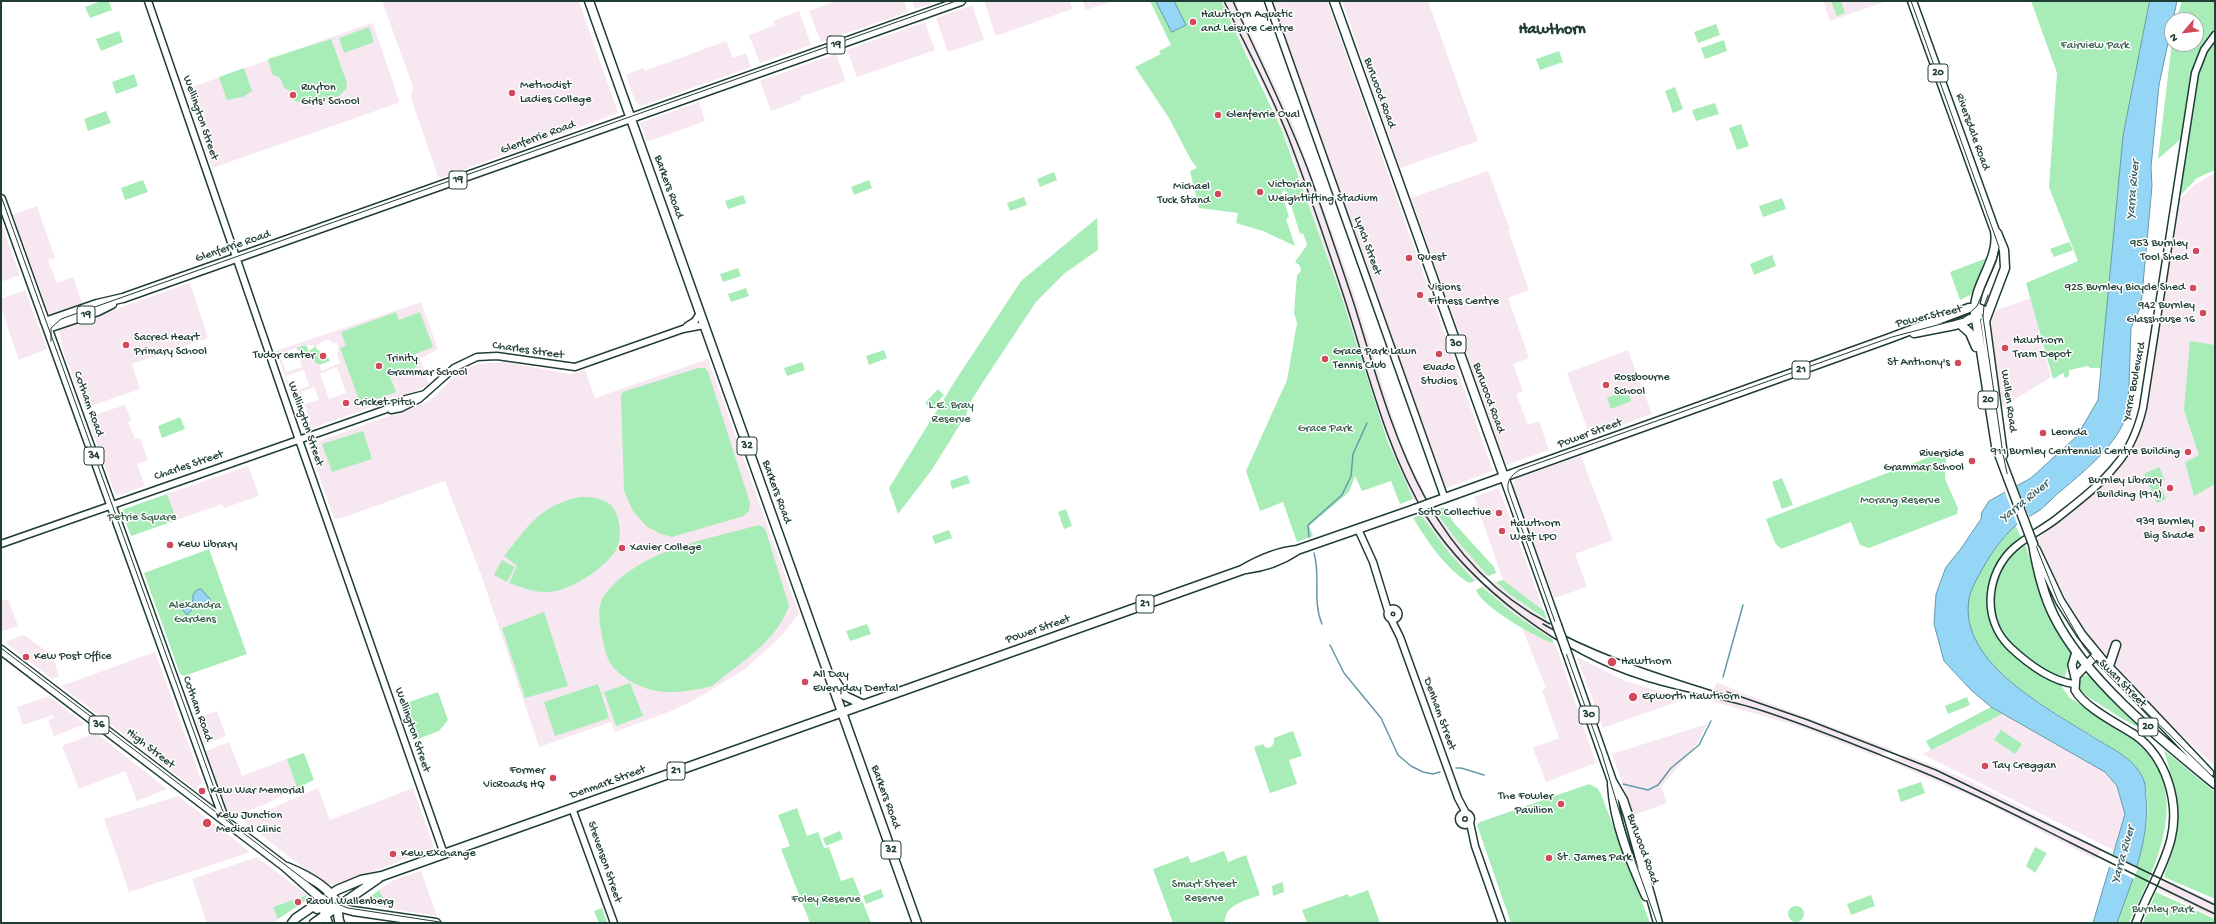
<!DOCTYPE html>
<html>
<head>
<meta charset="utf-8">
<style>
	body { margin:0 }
	#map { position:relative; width:2216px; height:924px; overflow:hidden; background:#fff; font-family:"Gochi Hand",sans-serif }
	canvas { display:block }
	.frame { position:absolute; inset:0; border:2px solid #1f3d34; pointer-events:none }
	.north { position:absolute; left:2164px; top:12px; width:40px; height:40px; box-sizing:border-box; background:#fff; border:1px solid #a5b1ae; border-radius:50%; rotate:242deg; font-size:11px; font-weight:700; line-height:16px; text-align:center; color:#1f3d34 }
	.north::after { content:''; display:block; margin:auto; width:14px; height:18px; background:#d1495b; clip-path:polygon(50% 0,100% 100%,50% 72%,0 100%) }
</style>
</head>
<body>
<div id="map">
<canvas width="2216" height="924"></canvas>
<div class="frame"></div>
<div class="north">N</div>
</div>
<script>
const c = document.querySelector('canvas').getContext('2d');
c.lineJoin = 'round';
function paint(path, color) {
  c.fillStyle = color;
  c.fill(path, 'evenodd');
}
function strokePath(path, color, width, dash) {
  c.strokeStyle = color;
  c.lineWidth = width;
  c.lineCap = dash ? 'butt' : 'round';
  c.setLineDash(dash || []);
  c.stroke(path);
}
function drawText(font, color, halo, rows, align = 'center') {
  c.font = font + ' "Gochi Hand",sans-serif';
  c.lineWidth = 3;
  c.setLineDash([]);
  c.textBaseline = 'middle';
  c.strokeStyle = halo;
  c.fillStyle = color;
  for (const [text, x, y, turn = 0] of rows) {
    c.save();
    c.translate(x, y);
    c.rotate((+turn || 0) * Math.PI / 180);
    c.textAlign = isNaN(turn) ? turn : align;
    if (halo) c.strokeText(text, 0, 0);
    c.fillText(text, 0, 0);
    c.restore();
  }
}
const built = new Path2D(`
	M382 1H579L618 113 441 178 438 176 411 98 413 87Z
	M835 1H904L908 12 821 42 809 11Z
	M912 1H938L915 9Z
	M984 1H1070L1072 9 996 36Z
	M1083 1H1114L1086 10Z
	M1221 1H1235L1290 116 1349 278 1402 446 1426 496 1414 501 1396 463 1341 295 1293 158 1273 106Z
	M1271 1H1327L1493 471 1446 488Z
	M1342 1H1428L1478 141 1400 168Z
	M1823 1H1887L1830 21Z
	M972 5 984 40 948 52 936 18Z
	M799 11 811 45 760 63 749 35 775 25 773 21Z
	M925 22 935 50 857 77 847 50Z
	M371 23 373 24 399 100 398 103 215 167H212L187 89Z
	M726 41 733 58 746 53 751 67 641 106 635 101 626 75 643 68 645 71Z
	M836 54 846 81 800 97 801 100 771 111 760 81Z
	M699 102 705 121 647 142 640 123Z
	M1488 171 1510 229 1508 230 1529 290 1508 298 1529 358 1513 364 1523 391 1516 394 1528 425 1539 421 1549 450 1506 465 1411 198Z
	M2215 173V766L2170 725 2089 636 2078 622 2056 579 2050 581 2033 544 2039 539V534L2117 465 2139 423 2174 205 2194 185Z
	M37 206 55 258 48 260 57 283 73 277 83 305 50 317 13 215Z
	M1 223 20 275 1 282Z
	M190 283 208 338 132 364 140 389 88 407 84 406 63 351 59 330 62 328Z
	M25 290 47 349 19 360 1 308V299Z
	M2031 298 2051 377 2001 408 1991 323 1992 316 1997 310Z
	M421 302 438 349 420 359 429 384 416 391 304 431 276 351ZM325 340H330L333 344 337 342 339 349 337 353 340 363 322 371 319 365 310 357 305 354 302 355 299 352 306 345 316 346ZM296 348 302 367 286 372 280 354ZM337 367 346 393 329 399 320 374ZM304 370 309 386 292 392 286 376ZM314 387 319 400 305 404 301 392ZM300 393 311 422 304 425 293 395Z
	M1628 350 1652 414 1590 436 1567 373Z
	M708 359 799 614 779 638 745 669 696 699 671 711 615 732 611 722 539 747 483 580 445 481 339 519 334 518 309 446 311 444 425 403 435 396 457 373 478 364 504 362 570 374 585 370 595 398Z
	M125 405 131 420 128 422 135 439 140 438 148 460 137 464 145 486 116 496 89 421 91 416Z
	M1581 456 1613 540 1575 554 1587 587 1554 598 1513 488 1515 479Z
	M248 466 259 496 224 508 222 504 177 520 167 494Z
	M1499 488 1544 611H1542L1503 580 1474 497Z
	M1435 511 1458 542 1488 576 1475 581 1450 554 1421 515Z
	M1496 582 1509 594 1546 620 1553 640 1513 613 1482 587Z
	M8 599 18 626 1 632V601Z
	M1522 628 1553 642 1556 646 1596 763 1546 782 1533 748 1559 738 1542 690 1546 688Z
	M24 635 52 655 59 676 52 679 7 644V641Z
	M155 652 202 782 196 790 61 686Z
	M1577 657 1625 681 1685 699 1603 728Z
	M1717 682 1747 695 1894 750 1875 756 1804 728 1709 700Z
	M49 696 81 721 85 724 54 736 48 720 54 718 53 715 23 725 17 707Z
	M217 711 226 736 204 744 195 719Z
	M2002 714 2105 772 2117 786 2125 814 2115 851 1922 754Z
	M1707 724 1696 745 1661 787 1667 803 1634 815 1612 754Z
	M96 733 167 789 137 801 125 771 79 789 62 746Z
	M229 742 242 776 287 759 297 788 266 804 233 817 228 813 206 751Z
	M1907 755 1970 781 2102 849 2096 860 1984 802 1889 761Z
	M318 788 330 820 413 788 434 848 340 884 326 885 243 821Z
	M178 796 249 851 248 853 129 892 104 819Z
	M257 857 307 895 273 907 278 919 276 923H207L192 879Z
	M421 871 437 916 382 907 383 898 379 890 394 880Z
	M2163 879 2215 902V918L2158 890Z`);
const green = new Path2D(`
	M101 1H109L112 10 90 18 85 7Z
	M1150 1H1221L1281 128 1341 295 1387 440 1413 499 1400 504 1391 481 1362 491 1355 476 1349 492 1309 526 1313 536 1297 542 1283 502 1260 511 1246 471 1287 380 1297 323 1294 313 1297 275 1301 271 1300 266 1295 262 1307 245 1303 233 1300 234 1287 192 1283 190 1280 201 1285 203 1289 217 1286 219 1295 246 1263 231 1236 223 1238 213 1199 208 1190 171 1197 168 1191 160 1169 118 1135 67 1161 54 1159 51 1171 45Z
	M1831 1H1841L1845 13 1837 16Z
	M2031 1H2150L2123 136 2101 368H2090L2088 366 2069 370V376L2065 378 2063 373 2053 379 2026 283 2078 261 2049 187 2057 73Z
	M2182 1H2215V170L2197 178 2177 199 2188 133 2158 159 2172 42V44H2196V20H2176Z
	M1716 24 1720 35 1698 43 1694 32Z
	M369 27 374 42 344 53 339 38Z
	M119 31 123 42 101 51 96 39Z
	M331 39 347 83 346 89 339 96 306 104 293 100 290 91 284 88 280 78 272 74 268 59Z
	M1724 40 1727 51 1705 59 1701 48Z
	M1559 51 1563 62 1540 70 1536 59Z
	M244 68 252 91 243 97 227 100 219 77Z
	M134 74 138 86 116 94 112 82Z
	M1675 87 1683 109 1673 113 1665 91Z
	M1715 103 1719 114 1696 121 1692 110Z
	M106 111 111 123 88 131 84 119Z
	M1741 124 1749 146 1737 150 1729 128Z
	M1054 172 1057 180 1040 187 1037 179Z
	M143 180 148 192 125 200 121 188Z
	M869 180 872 188 854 195 851 187Z
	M743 195 746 203 728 209 725 201Z
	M1024 197 1027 205 1010 211 1007 203Z
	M1782 198 1786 209 1763 217 1759 206Z
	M1097 218 1098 250 1065 273 1036 302 979 388 970 403 966 415 931 471 898 514 889 488 955 381 1021 281Z
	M2069 242 2073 250 2054 257 2050 249Z
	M1772 255 1776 266 1754 275 1750 264Z
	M1987 258 1972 294 1960 300 1950 272Z
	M738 268 741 276 723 282 720 274Z
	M746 288 749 296 731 302 728 294Z
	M396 312 399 320 420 312 433 347 413 355 417 367 390 377 396 392 361 405 340 348 346 346 341 332Z
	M2190 341 2215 345V484L2194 496 2185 462 2199 455 2184 410Z
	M306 345 309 351 316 346 317 350H319L323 359 328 357 330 361 319 365 305 354 302 355 297 348Z
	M884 350 887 358 869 365 866 356Z
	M802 362 805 370 787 376 784 368Z
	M698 368H705L708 372 750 503 749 511 744 516 672 537 661 534 646 526 633 511 624 491 621 396 623 392Z
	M938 389 944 395 931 409 925 403Z
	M1627 390 1631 401 1611 409 1607 398Z
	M180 417 185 429 162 438 158 426Z
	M363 431 372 459 332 472 322 444Z
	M1940 453 1946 458 1945 479 1958 508 1957 514 1869 548 1860 545 1851 522 1781 549 1775 543 1766 519Z
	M2159 467 2165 480 2159 482 2166 499 2157 503 2144 474Z
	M967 475 970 483 952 489 950 481Z
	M1782 478 1793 505 1782 509 1772 482Z
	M167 494 177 520 131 536 122 512 124 509Z
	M580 497C591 497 604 498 612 506 620 516 623 539 616 550 604 569 570 591 548 592 535 593 521 587 509 583L517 566 504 556C529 526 538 506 580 497Z
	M1444 507 1454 523 1494 567 1496 573 1488 576 1458 542 1435 511Z
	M1066 509 1072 526 1064 529 1058 512Z
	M1421 515 1450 554 1475 581 1469 583C1446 569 1427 541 1413 518Z
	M758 525 763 527 766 531 789 606C776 642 741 662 712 686 681 694 650 697 623 676 618 672 613 668 610 663 605 653 603 642 601 631 599 618 597 604 606 593 641 549 707 540 758 525Z
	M2015 525 2026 547 2050 619 2072 652 2062 687 2069 697C2094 714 2126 729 2146 752 2191 803 2152 872 2129 923H2117C2131 882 2157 826 2144 782 2138 761 2113 749 2096 738 2053 711 1950 659 1969 596 1977 569 1997 545 2015 525Z
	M949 530 952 538 935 544 932 536Z
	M209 549 247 654 184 676 180 674 144 573Z
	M502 560 515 567 507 582 494 575Z
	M1503 580 1544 611 1547 620 1509 594 1496 582Z
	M1482 587 1513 613 1553 640V643C1536 638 1481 606 1476 590Z
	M544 612 568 686 525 698 502 628Z
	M867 624 871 634 850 641 846 631Z
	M2088 675 2143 730 2121 718 2082 693C2078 687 2079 682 2082 676Z
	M630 683 643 716 616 726 604 692Z
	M598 684 609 718 555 736 544 702Z
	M438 692 448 720 439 731 413 741 400 705Z
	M1967 697 1970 705 1948 714 1945 706Z
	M1991 707 2002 714 1931 750 1926 741Z
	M2001 730 2022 744 2015 754 1994 740Z
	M1293 731 1302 756 1289 760 1297 784 1270 793 1254 747 1263 744 1266 748 1271 747 1274 743V738Z
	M2164 750 2215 792V899L2164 877C2167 865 2174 851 2176 838 2180 809 2172 777 2164 750Z
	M304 753 314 780 297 788 287 759Z
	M1921 782 1925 793 1901 802 1897 790Z
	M1589 784 1597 788 1601 794 1650 923H1511L1477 825 1480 822Z
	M797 808 807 836 818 832 824 848 829 847 841 881 853 877 871 923H810L781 849 790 846 778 815Z
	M840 831 843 839 826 846 823 838Z
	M2035 847 2047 853 2035 873 2026 866Z
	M1224 851 1228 862 1246 855 1260 895C1247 900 1223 905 1225 923H1173L1153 869 1188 856 1191 863Z
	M1283 882 1284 892 1273 896 1272 886Z
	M881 889 884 897 866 904 863 896Z
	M379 890 383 898 382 907 363 902Z
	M1368 890 1380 923H1307L1302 910 1348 894 1349 897Z
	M2156 892 2215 919V923H2143Z
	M307 895 304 902 278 919 273 907Z
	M1871 895 1875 906 1851 915 1847 904Z
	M1788 914a8 8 0 1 1 16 0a8 8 0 1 1-16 0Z
	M602 908 607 923H599L594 911Z`);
const water = new Path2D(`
	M1156 1H1174L1186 25 1172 32Z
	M2150 1H2177L2159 85 2151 167 2152 186 2141 306 2131 328 2128 412C2117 445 2088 468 2062 490 2054 496 2048 504 2040 510 2032 516 2022 519 2015 526 2002 538 1991 553 1983 568 1978 577 1971 588 1969 599 1958 664 2051 710 2098 740 2115 750 2137 761 2144 781 2146 786 2145 792 2146 798 2150 841 2131 883 2117 923H2093L2125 814 2117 786 2105 772 1991 707 1971 690 1944 661 1934 624 1936 594 1946 567 1960 550 1981 519 1982 512 1989 501 2031 478 2065 447 2077 436 2098 400 2123 136Z
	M201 589 210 599 211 604 204 607 196 605 187 615 182 609V604L193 601V595L197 590Z`);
const pier = new Path2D(`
	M2016 484 2030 518 2018 526 2004 490Z
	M2112 854 2138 867 2134 879 2108 866Z`);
const stream = new Path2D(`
	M1309 537 1308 525 1342 495 1351 476 1353 454 1367 423
	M1314 553C1321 577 1312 601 1322 624
	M1330 645 1344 673 1381 718 1398 755 1411 766 1423 772 1433 774 1440 772
	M1723 677 1743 605
	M1456 768H1461L1484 775
	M1623 784 1648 790 1658 785 1671 768 1699 745 1711 721`);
const tertiary = new Path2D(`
	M148 1 299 440 444 854
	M1268 1 1445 499
	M687 326 695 321 700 313
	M391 410 401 408 419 399 454 368 477 357 497 356 575 367 683 329 704 325
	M1358 529 1373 562 1388 611
	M1 544 384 410 406 399 425 394
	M1387.5 614a5.5 5.5 0 1 1 11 0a5.5 5.5 0 1 1-11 0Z
	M1391 619 1400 637 1458 798 1466 813
	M2074 684C2051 681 2027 663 2010 647 1981 619 1986 572 2015 547 2029 535 2046 528 2060 516 2079 501 2101 484 2116 465 2131 448 2138 429 2143 408L2195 73 2204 50 2215 35
	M572 808 614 923
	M1459 819a6 6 0 1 1 12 0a6 6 0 1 1-12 0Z
	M1470 823 1475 846 1502 923`);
const secondary = new Path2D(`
	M2097 654 2076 676 2075 690C2084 707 2118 724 2135 735 2166 757 2180 802 2171 839 2164 868 2146 895 2136 923
	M2075 678 2072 665 2076 652`);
const primary = new Path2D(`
	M589 1 917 923
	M1334 1 1557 625
	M1912 1 1995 231C2000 260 1973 284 1975 313L1996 446 2008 478
	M1 199 225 821
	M1997 233 2004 250 2005 268 1985 321 2003 455
	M45 322 97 304 123 298 236 258 961 1
	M1960 324 1970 333 1976 347
	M48 328 98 311 112 304
	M1914 333 1955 325 1978 316
	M1431 503 1890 338 1969 308H1978L1987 312
	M2033 544C2037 568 2043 594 2054 616 2085 679 2161 740 2215 784
	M2036 550 2060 601 2081 634 2104 662 2209 773
	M1246 569C1263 567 1281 561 1296 551
	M1 650 284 866 319 897 328 923
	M1566 650 1612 781 1623 800 1628 815 1658 923
	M2109 666 2116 645
	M834 679 845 696 862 704
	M1612 784C1614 824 1630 860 1646 896
	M287 867C304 874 330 886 337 904 339 910 337 917 340 923
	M317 909 330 905 353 911 436 923
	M292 923 296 918 337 890 361 880 382 876 1242 570C1259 560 1277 552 1297 550L1415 509
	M314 923 379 878`);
const tram = new Path2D(`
	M1 196 218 799 224 814 235 827
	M1988 295 1984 306 1983 317 2003 454 2007 473 2058 601 2084 647 2100 667 2215 779
	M51 341V328L61 319 956 1
	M1 648 335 903 348 908 446 923
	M1657 923 1631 850 1602 754 1508 490C1507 480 1511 476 1519 470L1892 337 1964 318 1977 306 1996 262 1999 247 1911 1`);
const rail = new Path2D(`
	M1224 1C1246 47 1271 92 1289 139 1308 189 1325 240 1342 291 1367 366 1384 447 1426 516 1472 588 1562 655 1643 680 1683 693 1724 698 1763 711 1816 728 1868 750 1920 771 1972 792 2021 818 2071 843 2119 867 2167 891 2215 914
	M1233 1C1259 60 1289 117 1311 178 1326 221 1341 264 1355 307 1393 431 1425 559 1550 624
	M1543 624C1599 657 1670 677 1731 697
	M1727 692 1808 720 1936 770 2215 905`);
const primaryBridge = new Path2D(`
	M2008 478 2033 544
	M1415 509 1431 503
	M1557 625 1566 650`);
const markers = [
	[1193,22,4,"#d1495b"],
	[512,93,4,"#d1495b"],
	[293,95,4,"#d1495b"],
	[1218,115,4,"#d1495b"],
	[1260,192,4,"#d1495b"],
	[1218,194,4,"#d1495b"],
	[2196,251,4,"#d1495b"],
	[1409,258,4,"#d1495b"],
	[2193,288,4,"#d1495b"],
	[1420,295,4,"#d1495b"],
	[2203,313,4,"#d1495b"],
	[126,345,4,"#d1495b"],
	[2005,348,4,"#d1495b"],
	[1439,354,4,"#d1495b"],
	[323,356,4,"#d1495b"],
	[1325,359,4,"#d1495b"],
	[1958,363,4,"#d1495b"],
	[379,366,4,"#d1495b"],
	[1606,385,4,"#d1495b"],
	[346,403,4,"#d1495b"],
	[2043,433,4,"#d1495b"],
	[2188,452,4,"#d1495b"],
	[1972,461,4,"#d1495b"],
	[2170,488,4,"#d1495b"],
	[1499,513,4,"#d1495b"],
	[2202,529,4,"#d1495b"],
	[1502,531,4,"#d1495b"],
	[170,545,4,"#d1495b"],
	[622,548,4,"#d1495b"],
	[26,657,4,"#d1495b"],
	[1612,662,5,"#d1495b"],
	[805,682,4,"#d1495b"],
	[1633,697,5,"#d1495b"],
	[1985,766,4,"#d1495b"],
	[553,778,4,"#d1495b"],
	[202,791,4,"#d1495b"],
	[1561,804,4,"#d1495b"],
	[207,823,5,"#d1495b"],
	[393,854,4,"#d1495b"],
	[1549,858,4,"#d1495b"],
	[298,902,4,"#d1495b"]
];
const shields = [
	[836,45,18],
	[1938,73,20],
	[458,180,18],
	[86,315,18],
	[1456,344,20],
	[1801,370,18],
	[1988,400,20],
	[747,446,20],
	[94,456,20],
	[1145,604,18],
	[1589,715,20],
	[99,725,20],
	[2148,727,20],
	[676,771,18],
	[891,850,20]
];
const shieldNames = [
	["19",836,45],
	["20",1938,73],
	["19",458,180],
	["19",86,315],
	["30",1456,344],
	["21",1801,370],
	["20",1988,400],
	["32",747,446],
	["34",94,456],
	["21",1145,604],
	["30",1589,715],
	["36",99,725],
	["20",2148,727],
	["21",676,771],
	["32",891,850]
];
const poiNames = [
	["Hawthorn Aquatic",1201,15],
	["and Leisure Centre",1201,29],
	["Methodist",520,86],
	["Ladies College",520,100],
	["Ruyton",301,88],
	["Girls' School",301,102],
	["Glenferrie Oval",1226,115],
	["Victorian",1268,185],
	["Weightlifting Stadium",1268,199],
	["Michael",1210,187,"right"],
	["Tuck Stand",1210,201,"right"],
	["953 Burnley",2188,244,"right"],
	["Tool Shed",2188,258,"right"],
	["Quest",1417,258],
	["Visions",1428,288],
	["Fitness Centre",1428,302],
	["925 Burnley Bicycle Shed",2185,288,"right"],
	["942 Burnley",2195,306,"right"],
	["Glasshouse 16",2195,320,"right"],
	["Sacred Heart",134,338],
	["Primary School",134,352],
	["Hawthorn",2013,341],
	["Tram Depot",2013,355],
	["Grace Park Lawn",1333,352],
	["Tennis Club",1333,366],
	["Tudor center",315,356,"right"],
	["Trinity",387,359],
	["Grammar School",387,373],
	["St Anthony's",1950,363,"right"],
	["Evado",1439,368,"center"],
	["Studios",1439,382,"center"],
	["Rossbourne",1614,378],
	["School",1614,392],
	["Cricket Pitch",354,403],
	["Leonda",2051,433],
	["911 Burnley Centennial Centre Building",2180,452,"right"],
	["Riverside",1964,454,"right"],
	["Grammar School",1964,468,"right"],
	["Burnley Library",2162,481,"right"],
	["Building (914)",2162,495,"right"],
	["Soto Collective",1491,513,"right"],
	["939 Burnley",2194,522,"right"],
	["Big Shade",2194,536,"right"],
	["Hawthorn",1510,524],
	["West LPO",1510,538],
	["Kew Library",178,545],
	["Xavier College",630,548],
	["Kew Post Office",34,657],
	["Hawthorn",1621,662],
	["All Day",813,675],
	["Everyday Dental",813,689],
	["Epworth Hawthorn",1642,697],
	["Tay Creggan",1993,766],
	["Former",545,771,"right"],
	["VicRoads HQ",545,785,"right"],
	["Kew War Memorial",210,791],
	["The Fowler",1553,797,"right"],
	["Pavilion",1553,811,"right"],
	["Kew Junction",216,816],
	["Medical Clinic",216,830],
	["Kew Exchange",401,854],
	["St. James Park",1557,858],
	["Raoul Wallenberg",306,902]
];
const parkNames = [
	["Fairview Park",2095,46],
	["L.E. Bray",951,406],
	["Reserve",951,420],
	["Grace Park",1325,429],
	["Morang Reserve",1900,501],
	["Petrie Square",142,518],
	["Alexandra",195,606],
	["Gardens",195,620],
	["Smart Street",1204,885],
	["Reserve",1204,899],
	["Foley Reserve",826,900],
	["Burnley Park",2163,910]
];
const streetNames = [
	["Burwood Road",1379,93,70],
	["Wellington Street",200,118,71],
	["Riversdale Road",1972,132,70],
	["Glenferrie Road",538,138,-20],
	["Barkers Road",668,187,70],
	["Lynch Street",1367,246,70],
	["Glenferrie Road",233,247,-19],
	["Power Street",1929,317,-13],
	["Charles Street",528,351,8],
	["Yarra Boulevard",2135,382,-79],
	["Burwood Road",1488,398,70],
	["Wallen Road",2008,401,82],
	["Cotham Road",88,404,70],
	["Wellington Street",305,424,71],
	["Power Street",1590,434,-20],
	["Charles Street",189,466,-19],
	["Barkers Road",776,492,70],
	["Power Street",1038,630,-19],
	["Swan Street",2122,684,45],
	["Cotham Road",197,709,70],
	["Denham Street",1439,714,70],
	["Wellington Street",412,730,71],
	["High Street",150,749,38],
	["Denmark Street",608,783,-20],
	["Barkers Road",885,797,70],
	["Burwood Road",1642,849,70],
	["Stevenson Street",604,862,71]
];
const waterNames = [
	["Yarra River",2134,190,-85],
	["Yarra River",2025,502,-39],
	["Yarra River",2124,855,-74]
];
const districtNames = [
	["Hawthorn",1552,31]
];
paint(built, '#f6e7f1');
paint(green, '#a8edb8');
paint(water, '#95d6f6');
strokePath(water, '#6699a8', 1);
paint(pier, '#fff');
strokePath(stream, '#6699a8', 1.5);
strokePath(tertiary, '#1f3d34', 9);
strokePath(secondary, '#1f3d34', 10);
strokePath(primary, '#1f3d34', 11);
strokePath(tertiary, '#fff', 6);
strokePath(secondary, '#fff', 7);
strokePath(primary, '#fff', 8);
strokePath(tram, '#1f3d34', 1);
strokePath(rail, '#1f3d34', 1.5);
strokePath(primaryBridge, '#1f3d34', 11, []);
strokePath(primaryBridge, '#fff', 8);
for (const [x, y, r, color] of markers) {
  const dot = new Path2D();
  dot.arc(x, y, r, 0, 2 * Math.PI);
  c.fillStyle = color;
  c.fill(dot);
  strokePath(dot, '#fff', 1.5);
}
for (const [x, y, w] of shields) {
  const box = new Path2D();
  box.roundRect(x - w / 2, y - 9, w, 18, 3);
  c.fillStyle = '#fff';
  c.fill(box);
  strokePath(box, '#1f3d34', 1);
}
drawText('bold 11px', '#1f3d34', null, shieldNames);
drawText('12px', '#1f3d34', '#fff', poiNames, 'left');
drawText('12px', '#3a604e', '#fff', parkNames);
drawText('12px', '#1f3d34', '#fff', streetNames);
drawText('italic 13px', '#3c6364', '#fff', waterNames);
drawText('bold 16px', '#1f3d34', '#fff', districtNames);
</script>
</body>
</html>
